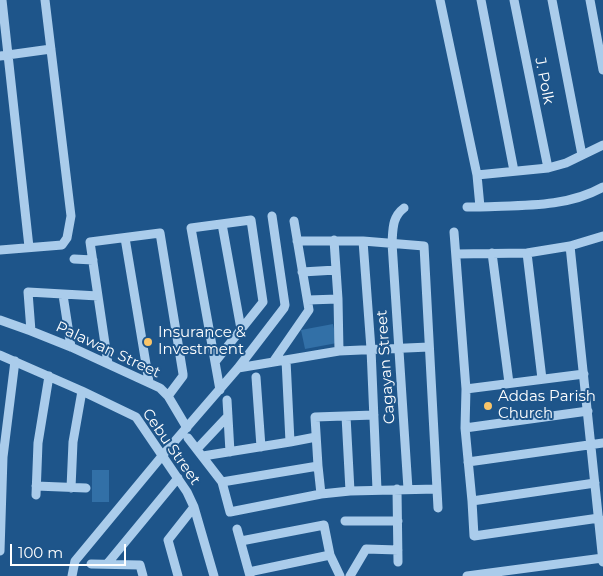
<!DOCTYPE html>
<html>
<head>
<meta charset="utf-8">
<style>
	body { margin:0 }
	#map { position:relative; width:603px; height:576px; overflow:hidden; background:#1e558a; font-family:Montserrat,sans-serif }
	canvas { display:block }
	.scale { position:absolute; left:10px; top:544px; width:116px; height:22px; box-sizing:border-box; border:2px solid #fff; border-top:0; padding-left:6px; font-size:15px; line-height:18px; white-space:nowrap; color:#fff; -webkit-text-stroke:4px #1e558a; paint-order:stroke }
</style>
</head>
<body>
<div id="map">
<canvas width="603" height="576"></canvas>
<div class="scale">100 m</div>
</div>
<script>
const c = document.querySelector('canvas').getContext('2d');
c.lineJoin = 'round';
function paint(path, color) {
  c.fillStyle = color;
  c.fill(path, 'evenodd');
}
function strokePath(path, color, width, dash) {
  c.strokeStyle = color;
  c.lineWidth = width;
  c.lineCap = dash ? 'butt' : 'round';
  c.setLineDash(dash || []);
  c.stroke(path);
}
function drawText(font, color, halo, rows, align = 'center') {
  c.font = font + ' Montserrat,sans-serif';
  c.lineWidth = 4;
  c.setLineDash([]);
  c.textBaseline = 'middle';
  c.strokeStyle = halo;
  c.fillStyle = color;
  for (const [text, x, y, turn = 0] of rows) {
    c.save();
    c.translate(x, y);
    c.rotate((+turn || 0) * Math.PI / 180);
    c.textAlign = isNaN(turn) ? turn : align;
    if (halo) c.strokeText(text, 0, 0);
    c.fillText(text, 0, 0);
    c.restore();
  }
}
const green = new Path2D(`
	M333 324 337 343 305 349 301 330Z
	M92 470H109V502H92Z`);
const minor = new Path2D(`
	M2 0 29 247
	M440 0 477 175 480 207C521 205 566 208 603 187
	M481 0 514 171
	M514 0 548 168
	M552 0 582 155
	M590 0 603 70
	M0 56 51 49
	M477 175 548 168 566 163 603 145
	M467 207H480
	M404 208C392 217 393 229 392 243L408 489
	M222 224 241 329
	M454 232 466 389 465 428 472 501 474 536 599 518
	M125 238 149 382
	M334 240 338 299 339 351
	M297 241H363L424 246 438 508
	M363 241 371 349 377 490
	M570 246 603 562
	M0 250 62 245 67 238 71 216 45 0
	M492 253 509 383
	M527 253 542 379
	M456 254 527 253 570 246 603 236
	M74 259 93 260
	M302 272 336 270
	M63 295 71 347
	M308 300 338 299
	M0 320 31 331 71 347 160 388 168 396 187 428
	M31 331 28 292 98 296
	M0 355 82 391 136 417 187 492 194 507 214 576
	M286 360 290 442
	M215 362 263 302 251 220 191 228 220 390
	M273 362 309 310 294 221
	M108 364 90 242 160 233 183 374V376L168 396
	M238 368 339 351 429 347
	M256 377 261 447
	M466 389 584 374
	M227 400 230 452
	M346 416 350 491
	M465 428 588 411
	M188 438 222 482 230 512 321 494 350 491 437 489
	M197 449 228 416
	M203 456 290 442 316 437
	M468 462 603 443
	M222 482 318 466
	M36 486 86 488
	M71 488 73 442 82 391
	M397 489 398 562
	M321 494 318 466 315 417 374 415
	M36 495 38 443 49 376
	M472 501 595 483
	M345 521H398
	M237 529 250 576
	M241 541 324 525 330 555 340 576
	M0 551 3 457 15 361
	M91 564 140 565 143 576
	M107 564 178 478
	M249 572 330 555
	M72 576 75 561 162 456 238 368 284 308 285 305 272 216
	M178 576 168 540 194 507
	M350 576 366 549 398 550
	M467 576 603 558`);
const markers = [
	[148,342,5,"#fac569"],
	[488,406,5,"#fac569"]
];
const streetNames = [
	["J. Polk",544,81,79],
	["Palawan Street",108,350,25],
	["Cagayan Street",386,367,-94],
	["Cebu Street",171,447,55]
];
const poiNames = [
	["Insurance &",158,333],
	["Investment",158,350],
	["Addas Parish",498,397],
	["Church",498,414]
];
paint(green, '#3270a7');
strokePath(minor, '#aacceb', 9);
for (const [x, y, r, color] of markers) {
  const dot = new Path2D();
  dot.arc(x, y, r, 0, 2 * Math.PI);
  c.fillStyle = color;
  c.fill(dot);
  strokePath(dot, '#1e558a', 2);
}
drawText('15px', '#fff', '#1e558a', streetNames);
drawText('15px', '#fff', '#1e558a', poiNames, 'left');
</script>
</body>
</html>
